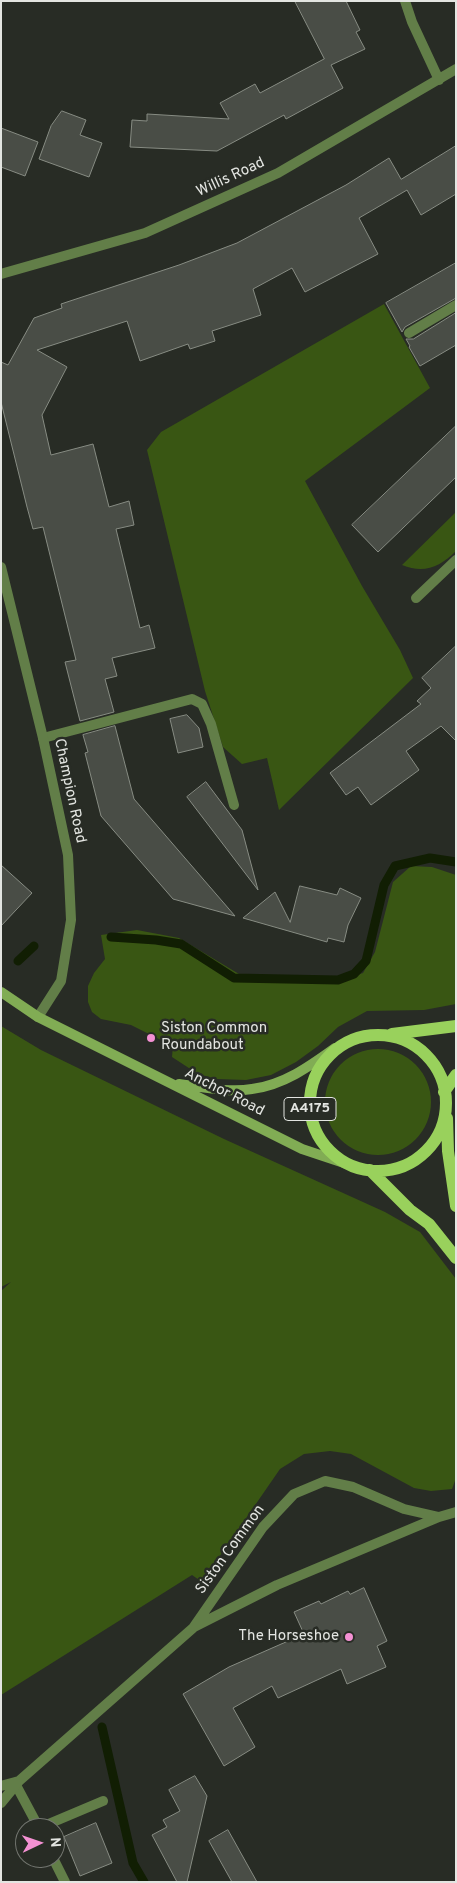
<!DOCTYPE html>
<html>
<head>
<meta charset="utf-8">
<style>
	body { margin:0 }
	#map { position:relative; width:457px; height:1883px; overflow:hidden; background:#282c25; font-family:Overpass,sans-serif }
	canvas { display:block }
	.frame { position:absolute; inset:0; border:2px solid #e3e5e1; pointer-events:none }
	.north { position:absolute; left:15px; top:1818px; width:50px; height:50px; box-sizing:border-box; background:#282c25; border:1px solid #737670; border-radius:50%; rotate:87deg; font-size:14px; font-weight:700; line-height:20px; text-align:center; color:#e3e5e1 }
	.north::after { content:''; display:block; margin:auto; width:18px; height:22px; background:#f491d3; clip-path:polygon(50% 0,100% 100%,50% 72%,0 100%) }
</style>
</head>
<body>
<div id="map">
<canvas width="457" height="1883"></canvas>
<div class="frame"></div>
<div class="north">N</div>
</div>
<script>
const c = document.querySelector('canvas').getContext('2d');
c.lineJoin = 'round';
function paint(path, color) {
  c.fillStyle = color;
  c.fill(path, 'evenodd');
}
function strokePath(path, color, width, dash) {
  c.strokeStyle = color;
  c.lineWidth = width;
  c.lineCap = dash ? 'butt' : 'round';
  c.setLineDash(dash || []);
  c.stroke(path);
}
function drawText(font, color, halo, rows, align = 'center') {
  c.font = font + ' Overpass,sans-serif';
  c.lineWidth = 5;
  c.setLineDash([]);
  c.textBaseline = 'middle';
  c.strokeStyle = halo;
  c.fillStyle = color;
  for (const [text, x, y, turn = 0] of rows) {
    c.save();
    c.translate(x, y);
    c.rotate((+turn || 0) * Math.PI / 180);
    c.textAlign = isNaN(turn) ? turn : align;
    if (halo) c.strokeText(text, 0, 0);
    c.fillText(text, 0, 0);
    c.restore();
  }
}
const green = new Path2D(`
	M384 304 430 388 305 481 362 586 400 650 413 678 279 810 267 758 242 764 223 747 205 691 147 450 161 432Z
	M456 512V551C440 567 424 574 402 565Z
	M411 866 432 867 456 875V1004L424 1010 367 1011 338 1027 318 1046 296 1062 271 1075 246 1080 217 1079 198 1074 172 1057 173 1046 131 1025 101 1019 92 1012 88 1002V986L94 973 105 959 101 935 137 930 179 938 244 977 348 978 363 973 375 952 393 882Z
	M1 1026 41 1050 224 1139 385 1212 420 1232 456 1279V1478L452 1489 431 1491 414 1488 351 1454 330 1451 304 1454 280 1469 202 1582 192 1575 1 1695V1291L11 1282 1 1287Z
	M325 1102a53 53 0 1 1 106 0a53 53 0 1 1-106 0Z`);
const stream = new Path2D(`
	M111 937 156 940 181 944 234 978 338 980 354 974 366 961 384 885 395 866 430 858 456 862
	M18 961 34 946
	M102 1727 133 1863 144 1882`);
const building = new Path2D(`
	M295 1H346L360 30 356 32 365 49 331 65 343 88 286 119 284 115 217 151 130 147 132 120 147 121V114L229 119 220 103 255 84 260 93 324 59Z
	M62 111 86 120 80 135 102 143 89 177 39 159 51 126Z
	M1 128 38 142 25 176 1 167Z
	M456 146V194L421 215 407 190 359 218 378 254 305 292 292 268 253 289 261 315 212 331 215 341 190 349 188 344 140 361 127 321 37 350 67 367 42 415 51 455 93 444 109 507 129 501 134 525 116 529 140 628 149 625 155 648 112 658 117 676 105 679 114 712 80 721 65 662 76 660 43 527 33 529 27 507 1 402V362L8 365 34 318 62 308 61 304 179 265 237 243 346 185 389 158 401 179Z
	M456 263V298L405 327 402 332 386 303Z
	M456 313V345L420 366 409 347 410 346 406 339H413Z
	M456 426V477L378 552 352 525Z
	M456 646V741L441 726 406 751 419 770 371 805 358 787 346 795 330 773 421 704 417 701 431 688 422 678Z
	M187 715 199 728 203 747 178 753 170 719Z
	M115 726 134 799 235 916 173 899 101 816 85 753 88 752 83 735Z
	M206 782 242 830 258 890 187 797Z
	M1 865 32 893 1 926Z
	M300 886 337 895 340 888 361 898 348 925 344 942 328 938 327 942 243 918 275 892 290 922Z
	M364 1588 387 1641 377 1646 386 1667 347 1684 341 1669 278 1698 272 1686 233 1708 255 1747 224 1766 183 1694 229 1667 304 1634 294 1612 319 1601 321 1604 348 1591 350 1594Z
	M195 1776 207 1796 187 1882H177L152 1835 167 1827 163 1820 180 1811 169 1790Z
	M96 1823 112 1863 80 1876 64 1837Z
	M228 1830 257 1882H232L209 1841Z`);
const lane = new Path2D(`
	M409 333 456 305
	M43 738 192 699 202 704 211 724 234 805
	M16 1785 39 1828
	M39 1828 103 1801
	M53 1858 65 1882`);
const street = new Path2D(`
	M405 1 412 22 439 80
	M1 274 145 233 278 173 456 69
	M1 567 43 738 68 855 71 920 61 981 38 1017
	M416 598 456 560
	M194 1627 277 1585 439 1517
	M1 1786 19 1781
	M1 1803 19 1781 193 1628 263 1527 294 1494 325 1481 353 1487 404 1509 439 1517 456 1512`);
const secondary = new Path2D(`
	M1 992 38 1017 302 1149 347 1164
	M179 1084C203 1087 228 1093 252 1089 284 1085 310 1066 335 1048`);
const primary = new Path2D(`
	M392 1034 456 1026
	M310 1103a68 68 0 1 1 136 0a68 68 0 1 1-136 0Z
	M444 1092 456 1075
	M447 1118 448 1151 456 1206
	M370 1170 410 1210 429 1224 456 1258`);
const markers = [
	[151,1038,5,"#f491d3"],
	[349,1637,5,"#f491d3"]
];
const shields = [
	[310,1109,52]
];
const shieldNames = [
	["A4175",310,1109]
];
const streetNames = [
	["Willis Road",231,178,-25],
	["Champion Road",69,791,78],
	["Anchor Road",224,1093,27],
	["Siston Common",231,1550,-54]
];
const poiNames = [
	["Siston Common",161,1029],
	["Roundabout",161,1046],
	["The Horseshoe",339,1637,"right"]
];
paint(green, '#395613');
strokePath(stream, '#111e03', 9);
paint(building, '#494d46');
strokePath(building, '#878c83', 1);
strokePath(lane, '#627e48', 10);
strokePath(street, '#627e48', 10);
strokePath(secondary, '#81ac54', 10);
strokePath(primary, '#99d15c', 12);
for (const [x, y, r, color] of markers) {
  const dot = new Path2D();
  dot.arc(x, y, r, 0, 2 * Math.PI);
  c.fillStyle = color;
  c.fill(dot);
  strokePath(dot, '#282c25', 2);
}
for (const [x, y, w] of shields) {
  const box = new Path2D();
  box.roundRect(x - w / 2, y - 11.5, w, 23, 4);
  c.fillStyle = '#282c25';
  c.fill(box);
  strokePath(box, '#e3e5e1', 1);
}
drawText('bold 14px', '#e3e5e1', null, shieldNames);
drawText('15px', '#e3e5e1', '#282c25', streetNames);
drawText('15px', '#e3e5e1', '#282c25', poiNames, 'left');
</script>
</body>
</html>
